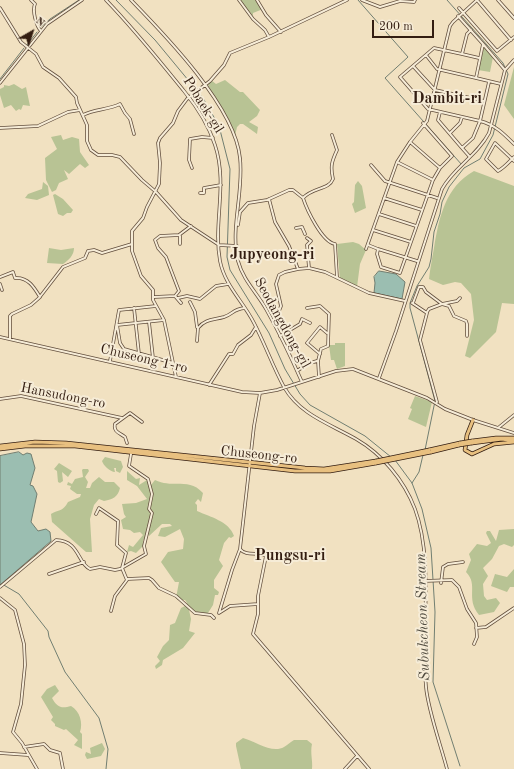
<!DOCTYPE html>
<html>
<head>
<meta charset="utf-8">
<style>
	body { margin:0 }
	#map { position:relative; width:514px; height:769px; overflow:hidden; background:#f1e1c1; font-family:"Old Standard TT",serif }
	canvas { display:block }
	.north { position:absolute; left:12px; top:12px; width:40px; height:40px; -webkit-text-stroke:3px #f6ecd7; paint-order:stroke; rotate:39deg; font-size:11px; font-weight:700; line-height:16px; text-align:center; color:#331d11 }
	.north::after { content:''; display:block; margin:auto; width:14px; height:18px; background:#331d11; clip-path:polygon(50% 0,100% 100%,50% 72%,0 100%) }
	.scale { position:absolute; left:372px; top:20px; width:62px; height:18px; box-sizing:border-box; border:2px solid #331d11; border-top:0; padding-left:5px; font-size:12px; line-height:14px; white-space:nowrap; color:#331d11; -webkit-text-stroke:3px #f6ecd7; paint-order:stroke }
</style>
</head>
<body>
<div id="map">
<canvas width="514" height="769"></canvas>
<div class="north">N</div>
<div class="scale">200 m</div>
</div>
<script>
const c = document.querySelector('canvas').getContext('2d');
c.lineJoin = 'round';
function paint(path, color) {
  c.fillStyle = color;
  c.fill(path, 'evenodd');
}
function strokePath(path, color, width, dash) {
  c.strokeStyle = color;
  c.lineWidth = width;
  c.lineCap = dash ? 'butt' : 'round';
  c.setLineDash(dash || []);
  c.stroke(path);
}
function drawText(font, color, halo, rows, align = 'center') {
  c.font = font + ' "Old Standard TT",serif';
  c.lineWidth = 4;
  c.setLineDash([]);
  c.textBaseline = 'middle';
  c.strokeStyle = halo;
  c.fillStyle = color;
  for (const [text, x, y, turn = 0] of rows) {
    c.save();
    c.translate(x, y);
    c.rotate((+turn || 0) * Math.PI / 180);
    c.textAlign = isNaN(turn) ? turn : align;
    if (halo) c.strokeText(text, 0, 0);
    c.fillText(text, 0, 0);
    c.restore();
  }
}
const green = new Path2D(`
	M240 0H257L263 9 253 13V16Z
	M484 47 493 57 490 72 478 70Z
	M514 67V119L504 105Z
	M211 80 216 84 225 80 240 92H243L260 110 257 116 249 122 258 127 257 134 243 124H240L237 127 235 136 208 85Z
	M14 84 22 89 26 87 30 106 23 105 21 110 19 109 16 111 11 105 4 108 0 95V89L4 87V85L9 86Z
	M61 135 63 140 72 137 79 139 80 152 89 165 85 168 80 164 69 174 64 170 68 179 59 183 56 190 52 192 46 180 45 158 57 149 51 137Z
	M474 171 514 186V304L502 303 496 332 470 358 465 356 474 320 471 294 461 283 455 282 443 285 429 279C430 269 432 259 434 248 439 218 445 187 474 171Z
	M358 181 362 186 366 208 355 213 352 204 354 202 355 185Z
	M43 182 48 186 49 195 37 200 25 198 28 194 42 189Z
	M55 194 63 199 73 210 71 213H67L63 216 58 214 53 195Z
	M353 242 359 244 366 250 360 264 357 287 340 280 337 244Z
	M49 248 61 250 74 248C74 255 69 260 63 264L47 263Z
	M335 343H345V366L337 369 334 360H331L329 345H335Z
	M415 396 432 402 426 427 408 419 412 409 410 408Z
	M105 457 121 461 123 467 120 473 116 471V468H114L115 472C110 472 103 465 102 461Z
	M59 463 72 471 68 477 62 472 63 481 60 483 58 482 57 471 54 469Z
	M83 469H88L89 471 85 477 88 482 86 488H90L92 483 99 477 105 482H114L120 488C118 497 113 499 104 501L99 499 94 505 90 519 92 552H86L52 522 51 514C57 510 63 512 68 502L80 497 81 494H77L70 489 71 486 67 485 68 482 72 484 75 479 83 477 82 470Z
	M127 471 136 479 140 478 139 485 147 480 151 485 155 480C174 489 188 477 203 493L201 502 198 499 195 503 197 505V511C210 517 229 521 234 536L231 538 229 537 224 543 219 560 223 566 214 580V588L219 592 218 595H215L213 605 208 613H198L191 609 189 610 191 619 189 631 195 633 183 648 163 660 162 665 156 669 155 666 160 661 157 657 163 646 169 640 170 625 175 623 181 608 187 605V603L185 600H178L176 598 179 582H175L161 562 168 552 183 549 184 539 180 529 165 537 158 536 161 528 172 526 170 524H162L149 536 148 533 143 541 144 545 136 553 131 551 127 552 129 545 133 547 143 535 140 532 134 533 130 530 123 529 121 520 126 517 124 514 122 504 136 503 147 499 137 486 127 480Z
	M514 529V545L512 547 504 544 499 546 492 559 483 568 488 576 483 584 484 596 487 600 496 598 500 603 494 612 479 615C465 598 479 585 466 572L471 560 469 554 477 544 487 546 491 543 486 533 487 531H490L496 541 499 530Z
	M514 569V587H510L507 592 491 586 495 574 507 577Z
	M55 685 59 691 52 698C57 707 61 709 71 706 80 711 83 723 80 732L82 734V749L74 745 78 740 66 729 64 730 55 726V724L51 720 53 717 41 697 47 689Z
	M243 738C255 741 272 754 284 747 288 745 290 742 294 740H307L312 744C310 753 313 761 312 769H241L236 746V743Z
	M102 743 105 749 101 756 87 759 85 755 86 752 91 754 90 748Z`);
const water = new Path2D(`
	M379 271 396 274 405 282 402 299 374 293 375 283 374 277Z
	M19 452 23 455 27 453 31 454 35 468 30 485 33 486 37 494 31 522 38 531 46 529 50 532 51 541 0 585V456Z`);
const stream = new Path2D(`
	M116 0 155 40 203 98 219 126 230 169 227 257 230 270 269 333 285 369 300 394 310 405 365 436 391 457
	M358 0 408 57 385 78 462 165
	M40 28 50 19 79 0
	M27 45 37 32
	M0 79 24 48
	M425 450 435 401 410 308V303L417 286 429 267 431 259 434 232 440 214 442 202 449 187 464 168 480 159 493 135 508 74 503 63 447 0
	M395 460 412 483 422 509 431 548 435 612 433 682 460 766
	M412 483 419 472 423 455
	M2 584 19 594 48 631 49 637 65 672 99 718 108 749 106 769`);
const minor = new Path2D(`
	M31 0 35 4C32 10 36 26 41 31
	M106 0C135 30 158 59 184 91 197 107 209 126 215 145 228 184 213 223 220 261 225 286 243 301 254 323 265 344 273 367 284 387 300 415 330 424 356 439 382 454 404 480 415 509 434 560 421 632 426 687 428 710 441 746 447 769
	M131 0C166 36 235 107 240 158 244 192 230 228 238 261 243 280 257 293 266 309 279 332 291 357 302 382
	M239 0 253 19 265 30 269 37
	M257 0 266 15 281 32
	M362 0 380 7 400 1 414 2 415 0
	M498 0 514 18
	M0 8 21 42 36 54 43 67 59 78 76 97 77 103 87 125V141L91 150 98 155H112L120 157 142 180 156 192 181 220 219 245 237 246
	M459 8 497 51 514 37
	M483 44 505 70
	M462 54 479 58
	M426 55 437 69 476 78 483 44 458 16
	M413 66 435 90 484 101
	M476 78 501 84
	M489 82 480 121C495 125 503 133 514 144
	M0 83 47 24 82 0
	M440 112 438 120 462 148 473 138 480 121 428 109 400 77 434 48 462 54 467 34 471 30
	M83 115C94 109 108 110 120 104L125 113 130 119 134 134
	M0 128 38 126 68 112 80 110
	M450 133 460 123 462 117
	M410 142 440 168
	M462 148 470 157
	M514 157C509 162 504 168 498 171L486 159 495 143 512 159 514 161
	M397 162 433 180
	M371 165 385 181 437 198
	M192 168 189 160 190 139 202 137 213 138
	M200 193H204V188L221 185
	M303 198C307 210 322 242 335 244L337 277
	M384 198 422 210
	M269 199 275 222 289 246 298 269
	M379 214 416 226
	M238 225 240 212 248 203 267 200 289 190H293L303 198C313 187 329 190 333 179 330 166 332 161 337 150L332 135
	M296 228 302 227 305 234
	M373 230 411 242
	M180 236V244
	M307 238 311 241 307 245 309 268
	M368 245 378 249 377 254 381 267 400 273 433 180 440 168 452 156 423 123
	M366 249 397 162 410 142 427 121 450 26 453 22 477 0 511 40
	M378 249 417 261
	M0 277 13 272 15 278C28 277 34 287 40 297
	M0 284 2 290
	M175 296 181 303
	M154 297 175 296 179 291 166 257 158 248 155 240 160 236 179 235 191 226
	M178 298 187 296 200 299 216 286 228 284
	M190 302 195 312 197 327
	M412 303 427 313 420 340 437 402
	M413 303 419 287H423L426 292 442 304 457 301 460 298
	M134 308 139 354
	M307 308 320 306 329 314 328 346 321 349 318 361 319 377
	M427 312 429 309 442 304 449 306 454 316 466 321 467 324V336
	M164 320 117 325 120 343 124 349 173 363
	M149 322 153 358
	M274 323 281 306 276 284 279 275 285 272 298 269 309 268 325 272 369 293 405 301
	M280 336 300 324 302 319 310 323
	M0 337 242 392 260 393 277 390 336 371 353 369 427 398 445 409 473 420 514 433
	M10 339V316L12 314 31 305 39 298 63 267 85 258 88 251 94 250 102 253 132 244
	M197 341 198 328C205 319 214 320 224 317 233 314 233 309 245 308
	M320 354 307 343 320 327 327 333
	M110 361 119 310 156 306
	M297 371 307 364 317 361
	M176 377 164 320 153 300V290L141 276 132 251V231L143 218 147 207 159 184 160 163 158 143 160 138 173 123 178 111 187 99 210 81 224 65 230 53 269 37 347 0
	M379 378 396 331 442 189C454 167 477 156 489 133L505 70 514 60
	M209 385 229 354H233L238 345 251 335 256 327
	M260 393 254 426 240 549C246 557 259 551 266 556L258 596V614L253 634 369 769
	M0 399 21 396 122 418
	M498 428 514 415
	M127 443 125 437C120 433 113 432 115 424L130 413 142 422
	M96 514 99 508 118 521 117 545 126 553 122 568
	M240 549 232 570 219 613 230 606 258 604
	M49 574 84 562
	M127 579 149 578 152 580 159 588 176 596 195 613 211 615 214 618
	M424 581 452 580 459 587 467 609 476 623 477 637 474 644
	M441 583 443 567 448 564 463 562
	M0 587 56 540C80 541 77 563 90 569L100 567 115 570 120 569 146 554 144 546 152 513 149 509 152 494 148 479 129 466 131 454
	M0 598 15 610 24 644 25 665 21 704 13 732 22 743 37 769
	M111 611 115 596 127 580 122 568
	M476 628 486 627 514 608
	M24 747 44 744 50 750 60 753 63 769
	M0 753 28 755
	M345 769 357 756`);
const major = new Path2D(`
	M473 420 467 435 465 450 472 454 494 444 514 442
	M472 441 496 438H514
	M472 443 502 439 514 441
	M0 446 35 442 66 443 305 468 324 469 376 461
	M0 449 25 446H75L295 471H330L376 463
	M429 450 460 443
	M431 452 459 445`);
const majorBridge = new Path2D(`
	M460 443 472 441
	M459 445 472 443
	M376 461 429 450
	M376 463 431 452`);
const streetNames = [
	["Pobaek-gil",203,105,58],
	["Seodangdong-gil",282,323,61],
	["Chuseong 1-ro",144,359,13],
	["Hansudong-ro",63,396,11],
	["Chuseong-ro",259,455,6]
];
const waterNames = [
	["Subukcheon Stream",423,617,-92]
];
const quarterNames = [
	["Dambit-ri",447,99],
	["Jupyeong-ri",272,255],
	["Pungsu-ri",290,556]
];
paint(green, '#b8c394');
paint(water, '#9bbeb1');
strokePath(water, '#717e71', 1);
strokePath(stream, '#717e71', 1);
strokePath(minor, '#624e3d', 3.5);
strokePath(major, '#331d11', 4.5);
strokePath(minor, '#f6ecd7', 2);
strokePath(major, '#e8c080', 3);
strokePath(majorBridge, '#331d11', 4.5, []);
strokePath(majorBridge, '#e8c080', 3);
drawText('14px', '#331d11', '#f6ecd7', streetNames);
drawText('italic 15px', '#524d41', '#f6ecd7', waterNames);
drawText('bold 16px', '#331d11', '#f6ecd7', quarterNames);
</script>
</body>
</html>
